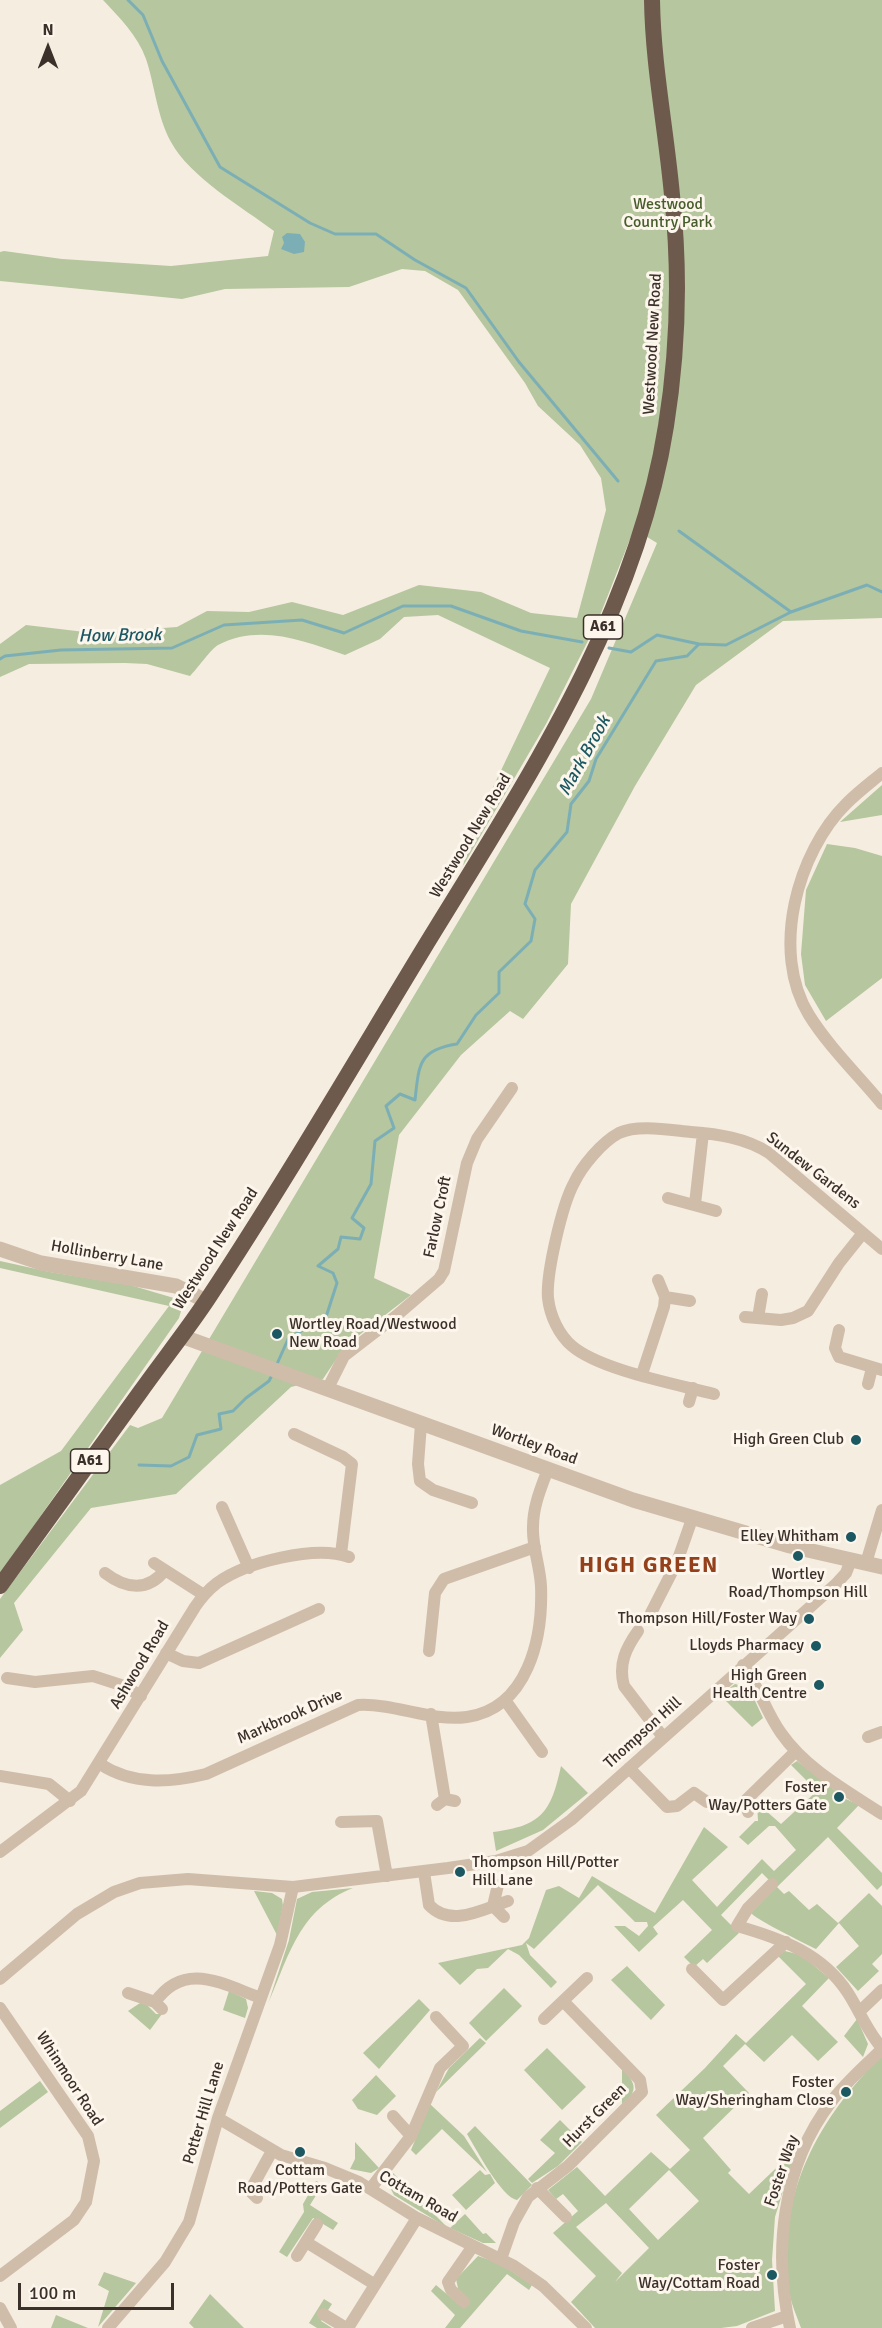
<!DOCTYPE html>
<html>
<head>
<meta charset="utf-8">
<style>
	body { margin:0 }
	#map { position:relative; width:882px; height:2328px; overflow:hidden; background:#f5ede0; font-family:Signika,sans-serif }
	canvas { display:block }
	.north { position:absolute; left:18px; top:18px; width:60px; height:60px; -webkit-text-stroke:4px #fcf6ed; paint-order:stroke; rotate:0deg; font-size:16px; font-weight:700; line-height:24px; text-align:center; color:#3c312a }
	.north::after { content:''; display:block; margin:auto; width:21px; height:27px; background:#3c312a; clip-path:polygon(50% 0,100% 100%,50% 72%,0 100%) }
	.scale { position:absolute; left:18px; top:2283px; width:156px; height:27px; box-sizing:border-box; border:3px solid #3c312a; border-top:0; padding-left:8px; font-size:18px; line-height:21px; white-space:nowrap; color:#3c312a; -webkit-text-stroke:4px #fcf6ed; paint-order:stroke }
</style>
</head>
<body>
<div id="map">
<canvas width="882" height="2328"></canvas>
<div class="north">N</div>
<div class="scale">100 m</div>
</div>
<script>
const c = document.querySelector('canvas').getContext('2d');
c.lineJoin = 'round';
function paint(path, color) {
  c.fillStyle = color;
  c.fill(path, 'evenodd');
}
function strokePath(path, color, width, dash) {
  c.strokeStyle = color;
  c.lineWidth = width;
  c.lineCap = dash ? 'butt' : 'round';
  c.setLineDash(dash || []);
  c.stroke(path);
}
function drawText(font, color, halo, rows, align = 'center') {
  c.font = font + ' Signika,sans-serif';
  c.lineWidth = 6;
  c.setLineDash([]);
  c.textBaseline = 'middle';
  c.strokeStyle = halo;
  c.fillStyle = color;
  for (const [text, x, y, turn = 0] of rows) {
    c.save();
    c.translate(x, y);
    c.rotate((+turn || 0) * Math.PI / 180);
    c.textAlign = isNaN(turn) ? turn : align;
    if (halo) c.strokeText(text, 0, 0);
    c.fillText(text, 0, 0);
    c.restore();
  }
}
const green = new Path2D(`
	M103 0H882V618L783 621 696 685 635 786 571 904 568 964 523 1019 510 1011 461 1055 399 1135 374 1278 411 1295 345 1346 323 1379 291 1387 176 1494 91 1508 14 1603 23 1630 0 1658V1599L130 1425 138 1428 162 1418 591 699 657 543 634 529 597 623 546 724 463 866 472 831 550 668 438 615 404 617 380 639 345 655C304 641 260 623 218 645 211 649 197 669 190 676L147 664 125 663 29 664 0 677V644L26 625 93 633 177 627 207 611 249 612 292 602 343 615 419 585 481 592 531 613 577 618 606 510 601 478 580 445 538 406 525 383 458 290 425 271 402 269 349 287 225 289 182 299 0 281V252L4 251 62 259 171 266 268 256 274 231C242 207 190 177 171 142 157 117 155 86 146 59 138 36 119 17 103 0Z
	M882 785V815L840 822Z
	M827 844 855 848 882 856V978L826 1021 805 985 801 954 806 890Z
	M0 1261 50 1272 130 1285 184 1301 179 1318 0 1574V1485L61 1451 169 1306 0 1268Z
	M735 1684 749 1688 763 1718 752 1727 720 1695Z
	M797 1761 846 1799 859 1805 837 1828 882 1873V1885L877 1890 828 1837 777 1887 784 1894 789 1891 809 1910 817 1904 838 1923 869 1893 882 1906V1954L872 1964 879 1971 858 1991 836 1967 859 1946 839 1923 816 1949C804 1943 755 1919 751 1913L776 1887 762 1873 721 1915 739 1933 707 1963 703 1959 694 1967 684 1957 712 1930 683 1900 653 1927 658 1934 639 1952 614 1926H625L639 1936 648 1926 647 1922H635L598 1885 534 1949 526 1943 530 1955 557 1982 551 1988 519 1955 508 1949 488 1968 477 1969 460 1985 438 1963 522 1945 529 1938 546 1890 559 1886 579 1898 592 1876 655 1913 704 1827 728 1847 692 1880 717 1907 762 1859 774 1871 796 1850 775 1826H769L748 1845 739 1837 755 1821H758L757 1803 781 1824 817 1791 791 1765Z
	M561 1766 588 1793 543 1830 496 1851 493 1832C542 1826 551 1812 561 1766Z
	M353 1888C299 1909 289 1956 268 2004L289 1940 297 1899 312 1892Z
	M254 1891 272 1893 282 1899 283 1906 277 1935Z
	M785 1951 801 1955 829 1978 802 2006 838 2042 818 2061 792 2035 764 2062 745 2044 723 2066 749 2093 703 2138 731 2170 728 2173 749 2194 796 2149 775 2217 772 2260 775 2311 737 2326 721 2328H595L571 2302 596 2276 553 2233 578 2211 563 2194 556 2199 548 2190 577 2167 605 2196 651 2152 670 2169 690 2150 656 2115 705 2068 736 2034 746 2043 806 1984 777 1955ZM669 2170 699 2201 658 2240 629 2209ZM606 2203 649 2248 615 2282 622 2273 576 2227Z
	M627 1966 665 2005 651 2020 611 1980Z
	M504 1988 522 2006 486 2041 469 2023Z
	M229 1991 246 1999 248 2008 245 2018 223 2010Z
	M419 1999 430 2010 379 2069 363 2053Z
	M140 2003 147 2005 156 2014H162L150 2030 128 2011Z
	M857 2019 868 2044 863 2057 844 2036Z
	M480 2038 486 2043 436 2092 449 2068Z
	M547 2048 586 2087 562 2110 524 2070Z
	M882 2056V2328H801C796 2314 789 2299 788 2284 777 2194 819 2117 882 2056Z
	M622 2068C637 2085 638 2090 622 2106Z
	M376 2075 396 2096 377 2115 358 2109 352 2100Z
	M40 2081 48 2092 0 2128V2111Z
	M430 2104 464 2136 487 2172 442 2129 416 2155 411 2150Z
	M560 2120 582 2142 558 2166 532 2183 528 2179 555 2153 540 2140Z
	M475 2126 532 2185 517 2200C502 2198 476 2149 467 2134Z
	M355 2142 379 2168 371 2173 350 2169 355 2159Z
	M480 2170 485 2175 490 2174 495 2183 466 2210 452 2195Z
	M392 2172 448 2228 394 2195 387 2182Z
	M316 2181 323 2184 310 2205 338 2223 333 2230 313 2218 287 2257 279 2252 304 2212 303 2204Z
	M465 2214 483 2234 486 2233 496 2243H483L450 2228Z
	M478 2256 501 2264 532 2285 529 2290 507 2274 460 2328H445L455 2315 431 2291 436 2285 462 2307 456 2279Z
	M104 2272 136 2283 98 2327 109 2291 98 2285Z
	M210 2294 244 2328H194L189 2323Z
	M324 2299 332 2304 321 2321 332 2328H317L309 2323Z
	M56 2315 88 2328H51Z`);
const water = new Path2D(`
	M287 233 300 234 305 242 304 252 294 254 281 249 284 243 282 237Z`);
const stream = new Path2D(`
	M128 0 143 15 162 61 220 167 310 223 335 234H376L415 260 466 288 519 362 618 481
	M679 531 791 612
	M609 648 631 652 657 635 699 644 726 645 791 612 867 585 882 592
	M0 659 5 656 61 650 172 648 224 625 302 620 344 633 403 606H451L521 631 582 642
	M277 1364 289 1337 325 1320 337 1283 333 1273 318 1266 338 1249 341 1237 360 1239 364 1228 352 1218 371 1184 375 1141 394 1128 386 1106 400 1094 415 1100C419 1065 418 1050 457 1044L476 1015 499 993V972L531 941 535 919 525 904 535 870 567 832 571 804 589 781 596 759 656 661 687 656 699 644
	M139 1465 171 1466 189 1457 197 1435 221 1429 219 1414 233 1411 246 1398 269 1381 273 1373`);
const minor = new Path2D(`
	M882 773C870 783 858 792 847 803 797 852 770 952 809 1015 829 1047 858 1075 882 1104
	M668 1198 716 1211
	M695 1204 703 1133
	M665 1297 690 1301
	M745 1317 781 1320 793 1318 808 1311 839 1263 863 1233
	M758 1318 762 1294
	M839 1330 835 1348 839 1357 882 1370
	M642 1374 664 1307 665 1297 658 1280
	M868 1384 872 1368
	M328 1388 344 1356 396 1316 439 1279 444 1271 467 1163 477 1139 512 1088
	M714 1394C676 1384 600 1370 572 1346 559 1335 550 1316 548 1298 546 1274 562 1205 574 1183 582 1166 602 1142 619 1133 638 1124 670 1130 691 1132 718 1134 746 1138 769 1153L882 1249
	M689 1402 693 1388
	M421 1424 418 1464 420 1481 433 1490 472 1503
	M294 1434 343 1457 352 1464 341 1554
	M222 1507 249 1568
	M154 1563 204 1595
	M866 1563 882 1510
	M105 1573C126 1589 148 1592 165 1570
	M651 1613 677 1562 692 1519
	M638 1631C626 1648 618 1664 624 1686L663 1737
	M429 1651 435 1593 444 1579 535 1547
	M166 1653 183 1661 199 1663 319 1609
	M743 1665C759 1687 766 1712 781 1733 806 1769 847 1791 882 1814
	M7 1678 35 1682 93 1676 124 1686 141 1696
	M505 1700 542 1752
	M431 1714 445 1799
	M868 1737 882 1732
	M100 1764C132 1785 169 1783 206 1774L358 1705C395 1703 431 1722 467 1717 528 1708 543 1638 541 1586 540 1566 532 1546 533 1527 533 1506 541 1488 548 1469
	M629 1768 667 1807 677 1806 694 1793 707 1802
	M0 1776 49 1784 70 1801
	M437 1805 445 1799 455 1801
	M748 1812 745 1801 796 1751
	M341 1822 377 1821 387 1876
	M0 1852 81 1791 195 1607C201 1598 208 1590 217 1583 246 1562 315 1545 349 1557
	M424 1872 429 1905C451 1928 483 1909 508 1901
	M772 1884 748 1908 737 1926C780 1938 823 1954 848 1993 860 2012 868 2032 882 2048
	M498 1885 493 1906 504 1917
	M692 1969 723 2000 786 1942
	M0 1979 77 1914 114 1892 140 1883 188 1879 293 1887 448 1868 496 1861 528 1851 571 1820 836 1584 846 1573 851 1560
	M128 1993 155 2002 162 2009
	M155 2002C185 1960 222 1984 261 1998
	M0 2008 88 2136 94 2161 86 2202 74 2220 0 2276
	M859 2012 882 1990
	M544 2019 587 1978
	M393 2116 411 2136
	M218 2118 281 2155 325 2168 359 2182 417 2218 514 2266 543 2286 586 2328
	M371 2188 411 2136 440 2068 463 2046 436 2017
	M537 2188 566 2217
	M257 2198 250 2191 272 2151
	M306 2242 374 2284
	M297 2256 317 2224
	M501 2259 514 2222 528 2197 568 2166 642 2092 640 2080 563 2001
	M464 2302 451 2290 448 2282 473 2246
	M0 2308 11 2328
	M323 2314 346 2328
	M108 2328 165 2262 189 2222 218 2118 280 1945 293 1887
	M348 2328 417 2218
	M752 2328 787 2316
	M790 2328C773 2251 782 2166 831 2102 846 2082 865 2066 882 2049`);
const tertiary = new Path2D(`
	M0 1249 41 1263 176 1286 206 1301
	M181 1336 633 1500 790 1546 882 1567`);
const trunk = new Path2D(`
	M0 1586C47 1521 94 1456 141 1391 163 1360 188 1329 209 1297 284 1183 353 1065 424 948 523 786 636 618 666 426 678 351 680 270 672 195 666 129 653 66 652 0`);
const markers = [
	[277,1334,6,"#1b5862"],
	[856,1440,6,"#1b5862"],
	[851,1537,6,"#1b5862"],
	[798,1556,6,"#1b5862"],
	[809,1619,6,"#1b5862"],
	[816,1646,6,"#1b5862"],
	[819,1685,6,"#1b5862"],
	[839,1797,6,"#1b5862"],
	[460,1872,6,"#1b5862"],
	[846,2092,6,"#1b5862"],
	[300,2152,6,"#1b5862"],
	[772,2275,6,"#1b5862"]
];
const shields = [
	[603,627,39],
	[90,1461,39]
];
const shieldNames = [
	["A61",603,627],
	["A61",90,1461]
];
const parkNames = [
	["Westwood",668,205],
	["Country Park",668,223]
];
const streetNames = [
	["Westwood New Road",653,344,-87],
	["Westwood New Road",471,836,-59],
	["Sundew Gardens",813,1171,38],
	["Farlow Croft",438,1217,-78],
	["Westwood New Road",216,1249,-57],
	["Hollinberry Lane",107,1256,10],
	["Wortley Road",534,1445,20],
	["Ashwood Road",140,1665,-59],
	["Markbrook Drive",290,1717,-24],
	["Thompson Hill",643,1733,-42],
	["Whinmoor Road",69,2079,57],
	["Potter Hill Lane",204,2113,-73],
	["Hurst Green",595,2116,-45],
	["Foster Way",782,2171,-71],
	["Cottam Road",418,2197,30]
];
const poiNames = [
	["Wortley Road/Westwood",289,1325,"left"],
	["New Road",289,1343,"left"],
	["High Green Club",844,1440],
	["Elley Whitham",839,1537],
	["Wortley",798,1575,"center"],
	["Road/Thompson Hill",798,1593,"center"],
	["Thompson Hill/Foster Way",797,1619],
	["Lloyds Pharmacy",804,1646],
	["High Green",807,1676],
	["Health Centre",807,1694],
	["Foster",827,1788],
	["Way/Potters Gate",827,1806],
	["Thompson Hill/Potter",472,1863,"left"],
	["Hill Lane",472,1881,"left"],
	["Foster",834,2083],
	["Way/Sheringham Close",834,2101],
	["Cottam",300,2171,"center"],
	["Road/Potters Gate",300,2189,"center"],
	["Foster",760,2266],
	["Way/Cottam Road",760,2284]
];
const waterNames = [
	["How Brook",120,636,-1],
	["Mark Brook",585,756,-61]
];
const districtNames = [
	["HIGH GREEN",649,1566]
];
paint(green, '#b6c69e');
paint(water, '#7cafb5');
strokePath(stream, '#7cafb5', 3);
strokePath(minor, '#cfbdaa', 12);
strokePath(tertiary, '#cfbdaa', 15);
strokePath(trunk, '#6e5a4d', 16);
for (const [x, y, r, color] of markers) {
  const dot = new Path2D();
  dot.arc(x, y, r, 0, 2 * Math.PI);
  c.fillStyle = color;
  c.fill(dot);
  strokePath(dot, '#fcf6ed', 2);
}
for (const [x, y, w] of shields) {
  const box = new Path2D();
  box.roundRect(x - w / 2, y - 12, w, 24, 4.5);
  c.fillStyle = '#fcf6ed';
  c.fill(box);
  strokePath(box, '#3c312a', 1.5);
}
drawText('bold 15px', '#3c312a', null, shieldNames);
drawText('16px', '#475d2b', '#fcf6ed', parkNames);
drawText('16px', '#3c312a', '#fcf6ed', streetNames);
drawText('16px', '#3c312a', '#fcf6ed', poiNames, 'right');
drawText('italic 18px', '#1b5862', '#fcf6ed', waterNames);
c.letterSpacing = '1.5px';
drawText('bold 22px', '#93401b', '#fcf6ed', districtNames);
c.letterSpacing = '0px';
</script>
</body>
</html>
